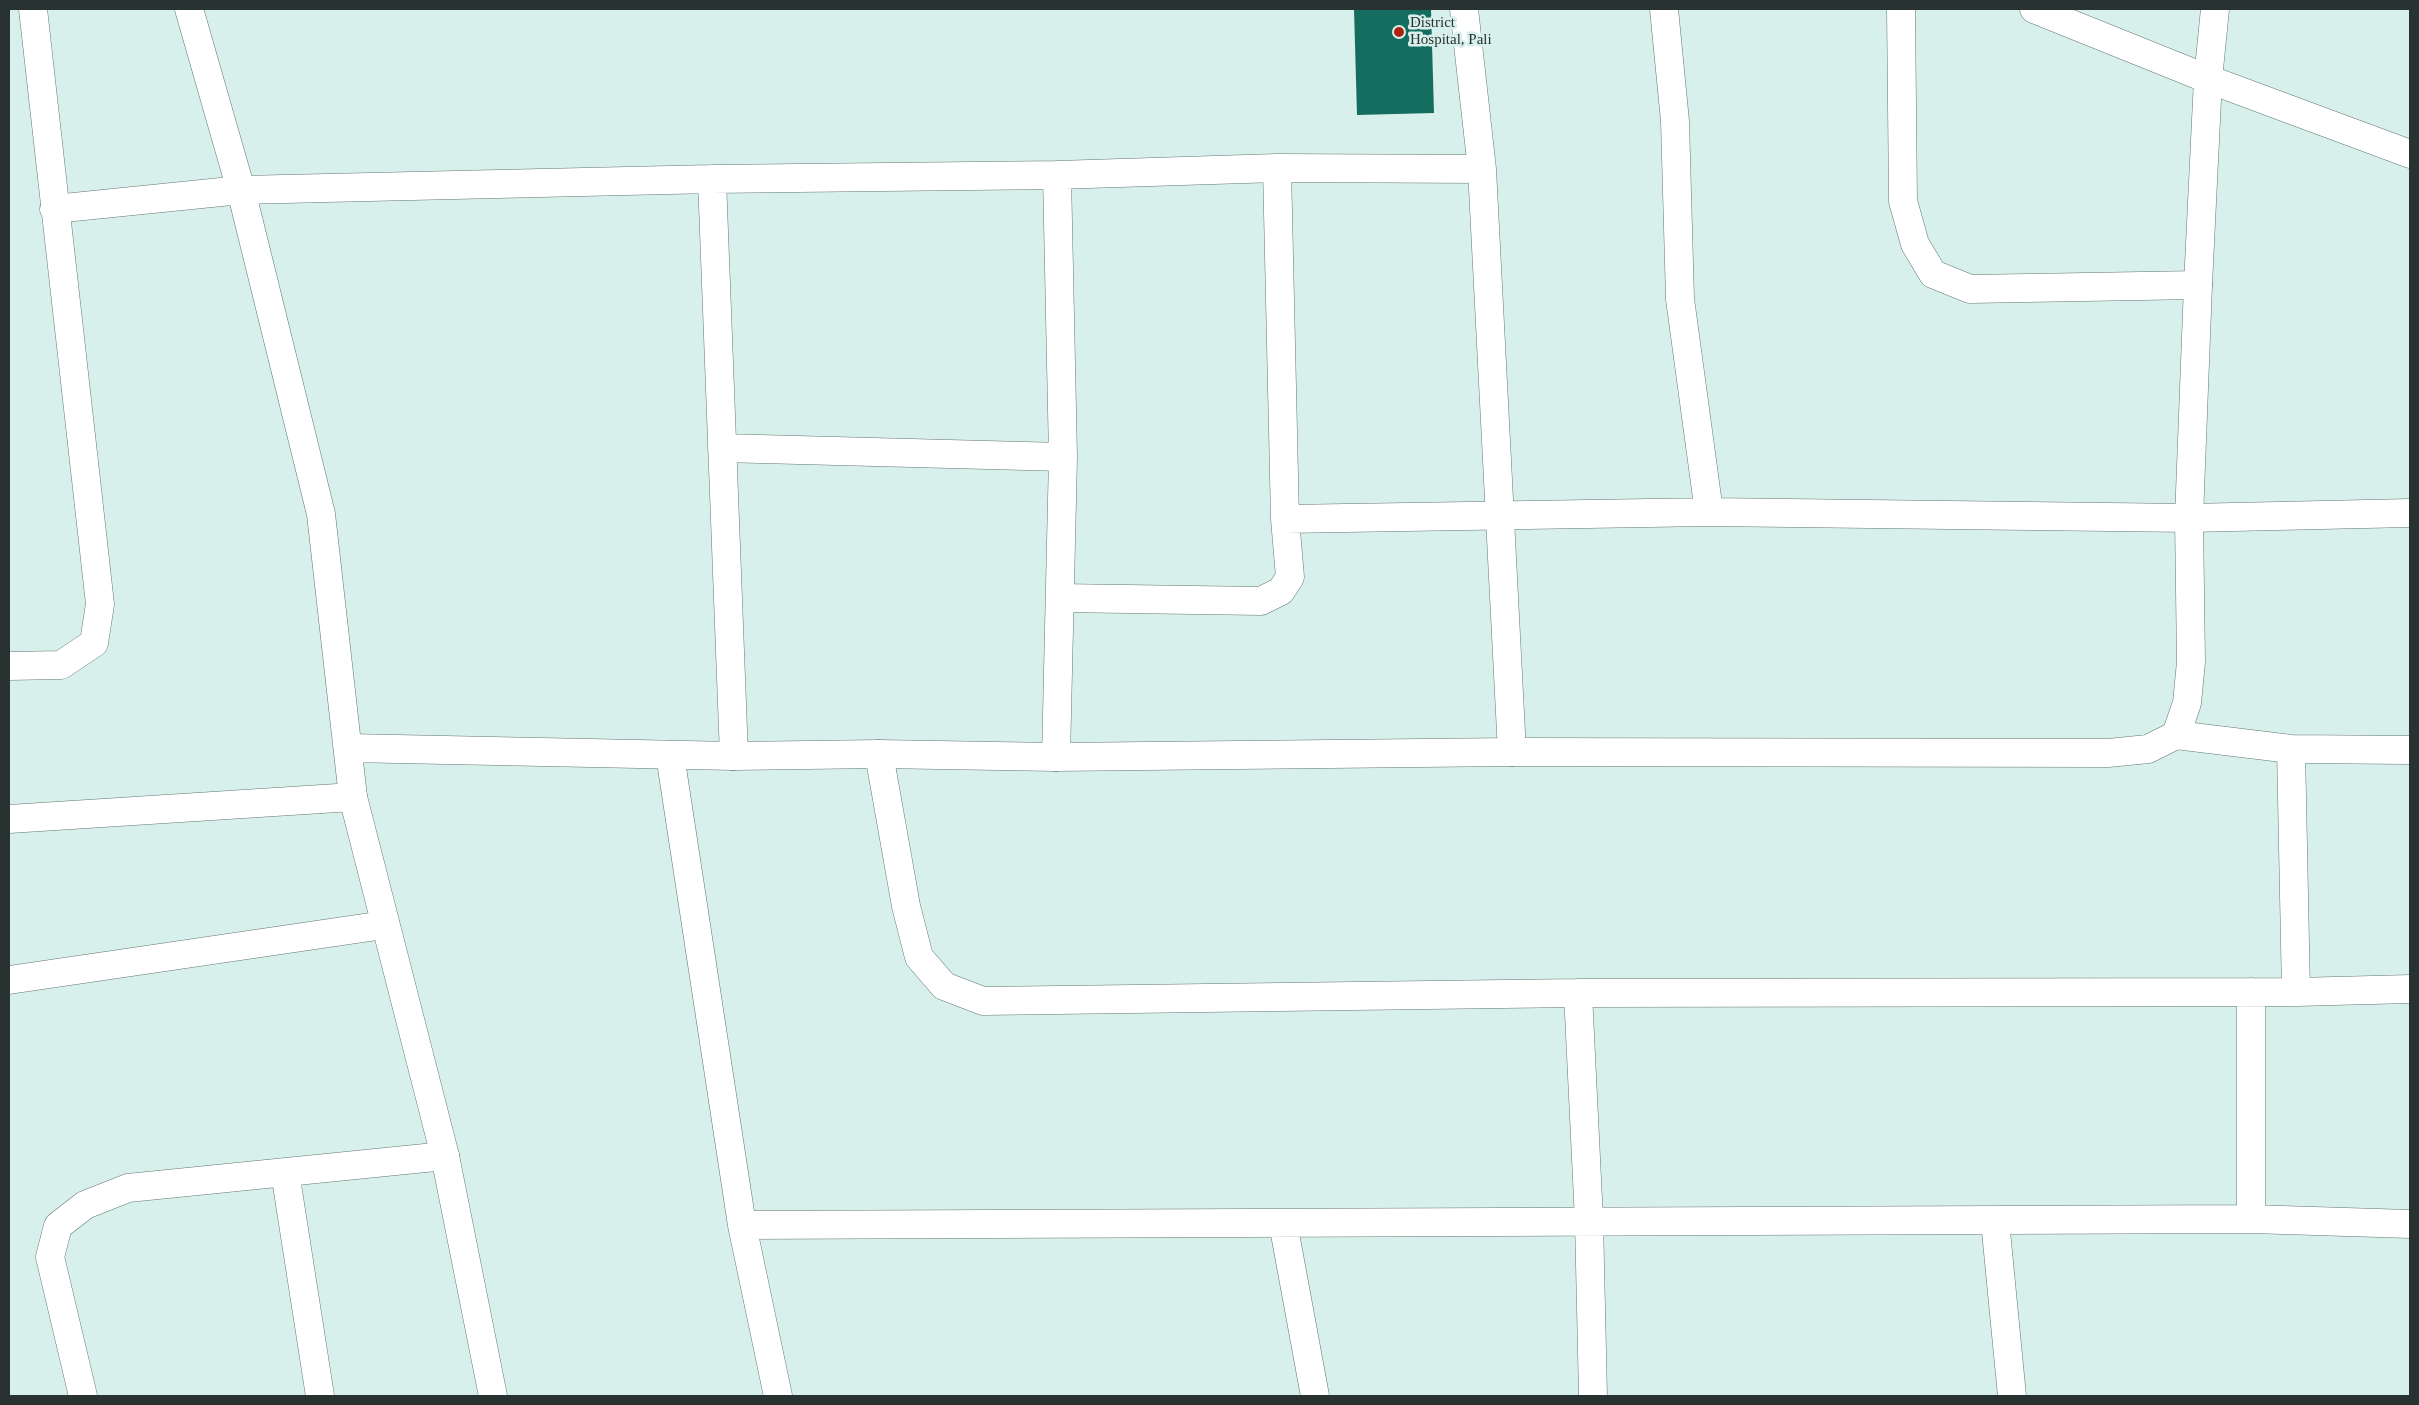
<!DOCTYPE html>
<html>
<head>
<meta charset="utf-8">
<style>
	body { margin:0 }
	#map { position:relative; width:2419px; height:1405px; overflow:hidden; background:#d8f0eb; font-family:"Times New Roman",serif }
	canvas { display:block }
	.frame { position:absolute; inset:0; border:10px solid #283230; pointer-events:none }
</style>
</head>
<body>
<div id="map">
<canvas width="2419" height="1405"></canvas>
<div class="frame"></div>
</div>
<script>
const c = document.querySelector('canvas').getContext('2d');
c.lineJoin = 'round';
function paint(path, color) {
  c.fillStyle = color;
  c.fill(path, 'evenodd');
}
function strokePath(path, color, width, dash) {
  c.strokeStyle = color;
  c.lineWidth = width;
  c.lineCap = dash ? 'butt' : 'round';
  c.setLineDash(dash || []);
  c.stroke(path);
}
function drawText(font, color, halo, rows, align = 'center') {
  c.font = font + ' "Times New Roman",serif';
  c.lineWidth = 5;
  c.setLineDash([]);
  c.textBaseline = 'middle';
  c.strokeStyle = halo;
  c.fillStyle = color;
  for (const [text, x, y, turn = 0] of rows) {
    c.save();
    c.translate(x, y);
    c.rotate((+turn || 0) * Math.PI / 180);
    c.textAlign = isNaN(turn) ? turn : align;
    if (halo) c.strokeText(text, 0, 0);
    c.fillText(text, 0, 0);
    c.restore();
  }
}
const building = new Path2D(`
	M1354 9H1431L1434 113 1357 115Z`);
const minor = new Path2D(`
	M1464 9 1482 169 1512 752
	M1664 9 1675 121 1680 299 1709 512
	M1901 9 1903 201 1915 244 1933 274 1970 289 2198 285
	M2034 9 2208 79 2410 154
	M712 179 734 756
	M54 209 241 190 712 179 1057 175 1277 168 1482 169
	M722 448 1063 457
	M1285 519 1709 512 2189 518 2410 513
	M1060 598 1261 601 1281 591 1290 577 1285 519 1277 168
	M9 666 61 665 94 643 100 604 33 9
	M2176 735 2291 749 2410 750
	M2291 749 2296 992
	M879 754 906 906 919 957 944 986 983 1001 1578 993 2296 992 2410 989
	M670 755 742 1225 778 1396
	M1056 757 1063 457 1057 175
	M9 819 353 797
	M9 980 384 925
	M2251 992V1219
	M1578 993 1589 1220 1593 1396
	M285 1172 320 1396
	M1995 1221 2012 1396
	M1283 1223 1315 1396
	M742 1225 2251 1219 2410 1224
	M83 1396 50 1257 58 1226 85 1205 128 1188 445 1156`);
const tertiary = new Path2D(`
	M189 9 241 190 321 514 353 797 445 1156 493 1396
	M349 748 734 756 879 754 1056 757 1512 752 2108 753 2148 749 2176 735 2187 703 2191 662 2189 518 2198 285 2208 79 2215 9`);
const markers = [
	[1399,32,6,"#af210f"]
];
const poiNames = [
	["District",1410,23],
	["Hospital, Pali",1410,40]
];
paint(building, '#156d60');
strokePath(minor, '#627773', 29);
strokePath(tertiary, '#627773', 29);
strokePath(minor, '#fff', 28);
strokePath(tertiary, '#fff', 28);
for (const [x, y, r, color] of markers) {
  const dot = new Path2D();
  dot.arc(x, y, r, 0, 2 * Math.PI);
  c.fillStyle = color;
  c.fill(dot);
  strokePath(dot, '#d8f0eb', 2);
}
drawText('15px', '#283230', '#d8f0eb', poiNames, 'left');
</script>
</body>
</html>
